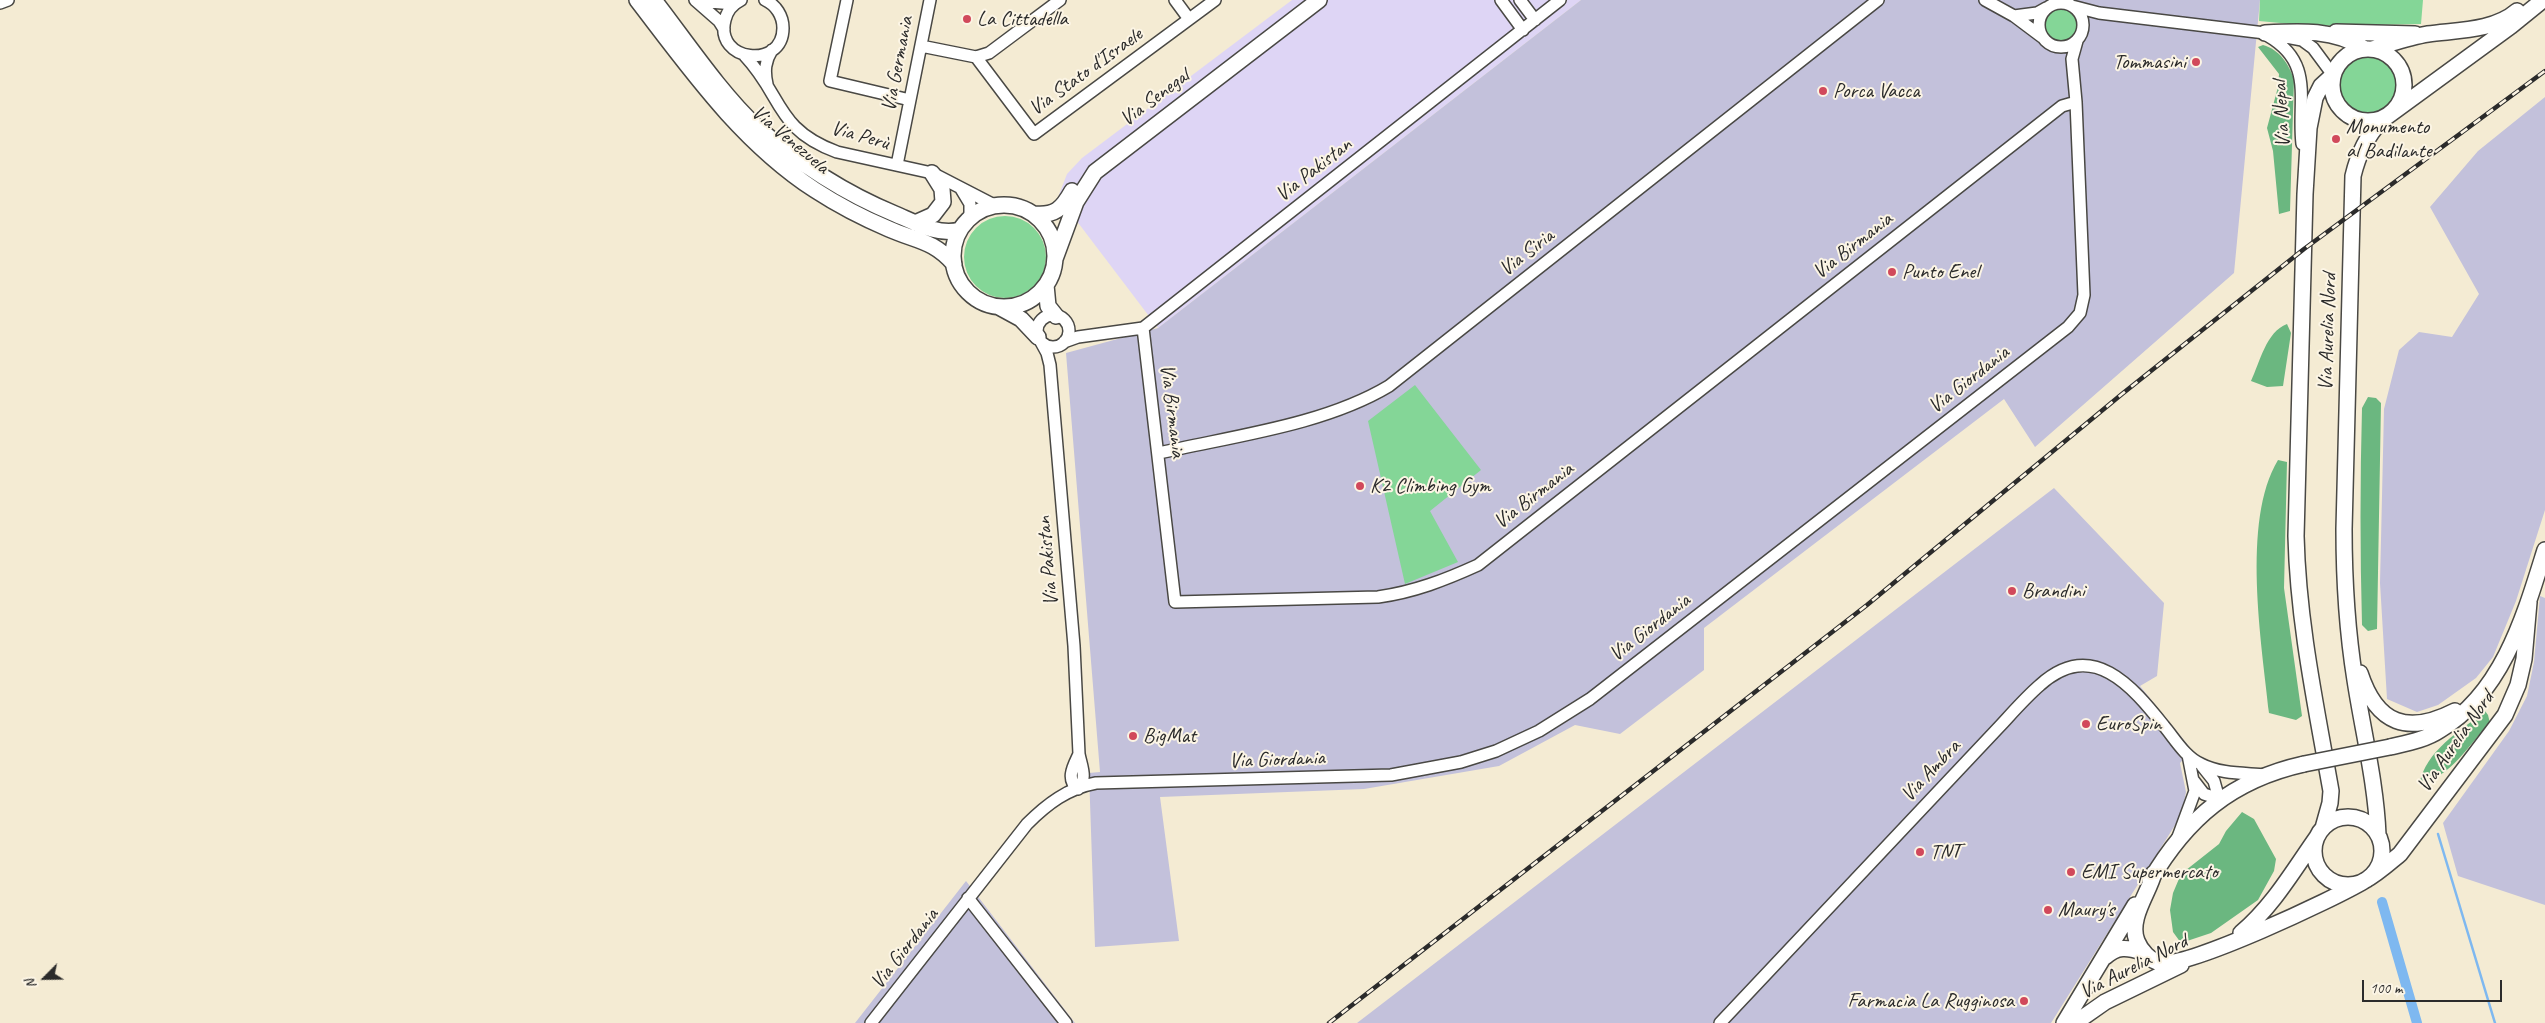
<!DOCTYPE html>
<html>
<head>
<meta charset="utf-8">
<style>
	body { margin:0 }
	#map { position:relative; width:2545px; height:1023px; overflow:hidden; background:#f4ebd3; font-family:Caveat,sans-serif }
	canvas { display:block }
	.north { position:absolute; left:20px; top:953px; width:50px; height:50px; -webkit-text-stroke:4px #fcf5e5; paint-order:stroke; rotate:247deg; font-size:14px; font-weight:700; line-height:20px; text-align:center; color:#2b2b2b }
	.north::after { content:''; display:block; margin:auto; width:18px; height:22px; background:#2b2b2b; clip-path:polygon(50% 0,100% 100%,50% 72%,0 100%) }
	.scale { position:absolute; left:2362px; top:980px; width:140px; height:22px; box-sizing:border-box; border:2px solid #2b2b2b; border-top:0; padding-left:6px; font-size:15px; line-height:18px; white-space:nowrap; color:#2b2b2b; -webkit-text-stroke:4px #fcf5e5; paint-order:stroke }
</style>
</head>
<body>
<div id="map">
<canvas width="2545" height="1023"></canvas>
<div class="north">N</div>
<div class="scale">100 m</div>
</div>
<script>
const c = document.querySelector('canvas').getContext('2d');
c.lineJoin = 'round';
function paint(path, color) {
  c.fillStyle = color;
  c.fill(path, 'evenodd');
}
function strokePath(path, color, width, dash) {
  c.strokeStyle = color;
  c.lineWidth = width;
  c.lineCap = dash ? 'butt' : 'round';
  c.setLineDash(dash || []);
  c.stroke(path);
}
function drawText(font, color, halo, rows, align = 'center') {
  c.font = font + ' Caveat,sans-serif';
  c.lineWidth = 4;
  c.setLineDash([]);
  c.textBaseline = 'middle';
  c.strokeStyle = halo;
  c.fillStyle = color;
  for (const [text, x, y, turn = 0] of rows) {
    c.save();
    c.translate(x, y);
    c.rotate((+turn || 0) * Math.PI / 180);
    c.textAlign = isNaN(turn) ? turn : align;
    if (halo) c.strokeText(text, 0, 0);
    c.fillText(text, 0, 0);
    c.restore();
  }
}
const built = new Path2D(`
	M1292 0H1581L1158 328 1076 220 1055 205 1067 174 1082 158Z`);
const industrial = new Path2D(`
	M1581 0H2260L2234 273 2035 447 2004 399 1704 628V670L1620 734 1575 725 1499 766 1364 789 1160 797 1179 941 1095 947 1089 773 1100 772 1066 353 1158 328Z
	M2545 97V510L2516 601 2493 657 2476 678 2438 705 2417 712 2387 699 2380 583 2384 409 2399 350 2419 332 2452 337 2479 294 2430 207 2478 151Z
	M2054 488 2164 603 2157 676 2140 686 2192 750 2180 763 2186 792 2183 807 2177 822 2051 1023H1357Z
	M2540 596 2545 598V905L2458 876 2443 823 2509 731 2527 696 2534 662Z
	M966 881 1075 1023H855Z`);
const green = new Path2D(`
	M2260 0H2423L2421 24 2312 26 2259 21Z
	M2045 25a16 16 0 1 1 32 0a16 16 0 1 1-32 0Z
	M2340 85a28 28 0 1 1 56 0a28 28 0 1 1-56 0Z
	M964 257a41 41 0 1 1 82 0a41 41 0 1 1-82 0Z
	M1415 385 1481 470 1430 511 1458 562 1405 584 1368 421Z`);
const forest = new Path2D(`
	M2263 45C2280 50 2288 63 2294 79L2290 211 2279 214 2273 151 2267 128 2278 87 2279 74 2258 47Z
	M2287 324 2291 333 2283 386 2267 387 2251 381C2260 362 2266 332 2287 324Z
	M2368 397 2376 398 2381 403 2377 629 2368 631 2362 625C2360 553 2360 480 2362 408Z
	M2278 460 2287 462 2284 588 2302 716 2296 720 2269 713C2262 644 2241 521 2278 460Z
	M2485 711 2488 715 2490 723C2468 745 2452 776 2419 785 2426 750 2459 732 2485 711Z
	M2242 812 2254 819 2276 859 2274 871 2258 900 2211 933 2181 943 2173 932 2170 910 2173 893 2181 874 2219 844 2226 831Z`);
const stream = new Path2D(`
	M2438 834 2495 1023`);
const canal = new Path2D(`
	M2382 902 2417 1023`);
const minor = new Path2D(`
	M695 0 719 21 724 29
	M741 0C733 4 727 11 725 20 714 62 783 70 783 28 783 16 776 5 765 0
	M847 0 830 81 910 100
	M1175 0 1189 19
	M1501 0 1523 30
	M1520 0 1535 20
	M1985 0 2014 16 2042 37
	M697 1 734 4
	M2039 25a22 22 0 1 1 44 0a22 22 0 1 1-44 0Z
	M0 3 8 0
	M2072 6 2099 13 2265 33 2302 40 2313 48 2333 75
	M2014 16 2037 13 2046 8
	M2268 36C2315 63 2297 100 2302 144
	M921 46 976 57 989 53 1060 0
	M745 56C783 96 775 129 837 152L932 173 994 205
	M976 57 1034 134 1215 0
	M767 84C764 71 765 61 772 50
	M897 165 930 0
	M961 189 970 204V217
	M1037 331a16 16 0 1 1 32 0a16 16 0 1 1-32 0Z
	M1143 328 1175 602 1378 597C1414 592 1445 580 1478 565L2062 106 2076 102
	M1041 342 1047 353 1050 365 1074 646 1079 754C1081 765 1088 779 1078 789
	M1064 342 1078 337 1143 328 1560 0
	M1159 453C1233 436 1324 425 1389 386L1878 0
	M2194 781 2204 794 2219 799 2214 781 2202 766
	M1078 789C1065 779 1074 765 1079 754
	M2178 837 2195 791 2188 755
	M968 898 1066 1023
	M871 1023 1027 824C1047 804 1068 788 1096 783L1391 775 1461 762 1496 751 1539 731 1590 699 2068 327 2080 313 2084 295 2076 102 2072 59 2077 41
	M1720 1023 2000 726C2013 712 2026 697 2040 685 2092 638 2132 686 2164 726 2175 739 2185 757 2201 764 2220 774 2244 773 2265 775`);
const major = new Path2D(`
	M637 0C690 69 741 142 815 190 838 205 863 218 889 229 916 241 933 240 954 264
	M654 0C685 40 721 94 757 127 798 163 844 193 895 214 914 222 938 236 960 230
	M2336 32 2415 34
	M2265 33C2300 31 2335 29 2365 49
	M2372 49C2390 44 2409 37 2428 34 2457 30 2494 31 2517 11
	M2332 85a36 36 0 1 1 72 0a36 36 0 1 1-72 0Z
	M953 256a51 51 0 1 1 102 0a51 51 0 1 1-102 0Z
	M1034 214C1055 216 1062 209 1072 191
	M915 223 933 215 943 202 942 189 932 173
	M1055 259 1076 202 1095 172 1319 0
	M1046 285 1048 306 1056 316
	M999 307 1021 319 1038 337
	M2360 673C2377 725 2408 735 2455 711
	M2390 747C2407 743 2425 740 2440 730 2503 693 2525 614 2545 550
	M2314 851a34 34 0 1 1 68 0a34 34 0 1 1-68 0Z
	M2323 828 2330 803 2331 791C2316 706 2298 622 2296 536L2305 194 2309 128 2315 98 2321 86 2333 75
	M2378 835C2376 783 2363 732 2355 680 2347 630 2344 580 2344 529L2353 176C2358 155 2366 137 2381 121L2511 26 2543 0
	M2154 873C2149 893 2128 919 2137 941 2141 951 2150 961 2161 963 2189 967 2334 899 2364 881 2377 874 2388 864 2400 854L2505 715 2518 685 2524 659 2529 602
	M2150 881C2187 818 2232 780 2304 764
	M2241 933C2273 906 2293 871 2317 837
	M2105 957C2117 946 2127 947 2142 952
	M2064 1023 2135 905
	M2075 1023 2105 1002 2181 965`);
const rail = new Path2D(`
	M1329 1023 1867 605 2122 394 2304 249 2545 71`);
const majorBridge = new Path2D(`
	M2304 764 2390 747`);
const markers = [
	[967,19,5,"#d1495b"],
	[2196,62,5,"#d1495b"],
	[1823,91,5,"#d1495b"],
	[2336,139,5,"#d1495b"],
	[1892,272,5,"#d1495b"],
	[1360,486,5,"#d1495b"],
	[2012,591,5,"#d1495b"],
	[2086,724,5,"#d1495b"],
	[1133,736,5,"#d1495b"],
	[1920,852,5,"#d1495b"],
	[2071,872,5,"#d1495b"],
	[2048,910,5,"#d1495b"],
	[2024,1001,5,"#d1495b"]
];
const poiNames = [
	["La Cittadella",977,19],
	["Tommasini",2186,62,"right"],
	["Porca Vacca",1833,91],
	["Monumento",2346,127],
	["al Badilante",2346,151],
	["Punto Enel",1902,272],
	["K2 Climbing Gym",1370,486],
	["Brandini",2022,591],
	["EuroSpin",2096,724],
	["BigMat",1143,736],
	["TNT",1930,852],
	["EMI Supermercato",2081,872],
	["Maury's",2058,910],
	["Farmacia La Rugginosa",2014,1001,"right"]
];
const streetNames = [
	["Via Germania",898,64,-79],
	["Via Stato d'Israele",1086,72,-36],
	["Via Senegal",1155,98,-37],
	["Via Nepal",2282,114,-93],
	["Via Perù",860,136,16],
	["Via Venezuela",790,140,40],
	["Via Pakistan",1314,170,-38],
	["Via Birmania",1853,246,-38],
	["Via Siria",1527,253,-38],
	["Via Aurelia Nord",2328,332,-88],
	["Via Giordania",1969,380,-38],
	["Via Birmania",1172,411,83],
	["Via Birmania",1534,496,-38],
	["Via Pakistan",1048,561,-95],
	["Via Giordania",1650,628,-38],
	["Via Aurelia Nord",2456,742,-55],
	["Via Giordania",1277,760,-2],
	["Via Ambra",1931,771,-47],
	["Via Giordania",905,949,-52],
	["Via Aurelia Nord",2134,967,-27]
];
paint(built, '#ded5f5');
paint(industrial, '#c3c1db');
paint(green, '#84d697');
paint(forest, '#6bb780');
strokePath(stream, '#7eb8f0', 2.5);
strokePath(canal, '#7eb8f0', 10);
strokePath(minor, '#494844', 14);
strokePath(major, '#494844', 18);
strokePath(minor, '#fff', 11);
strokePath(major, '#fff', 15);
strokePath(rail, '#2b2b2b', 4.5);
strokePath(rail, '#fcf5e5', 2.5, [8]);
strokePath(majorBridge, '#494844', 18, []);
strokePath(majorBridge, '#fff', 15);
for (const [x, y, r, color] of markers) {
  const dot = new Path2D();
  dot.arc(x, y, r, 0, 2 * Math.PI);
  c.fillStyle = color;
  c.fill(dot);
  strokePath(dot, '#fcf5e5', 2);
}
drawText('21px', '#2b2b2b', '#fcf5e5', poiNames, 'left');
drawText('21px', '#2b2b2b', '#fcf5e5', streetNames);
</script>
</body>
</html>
